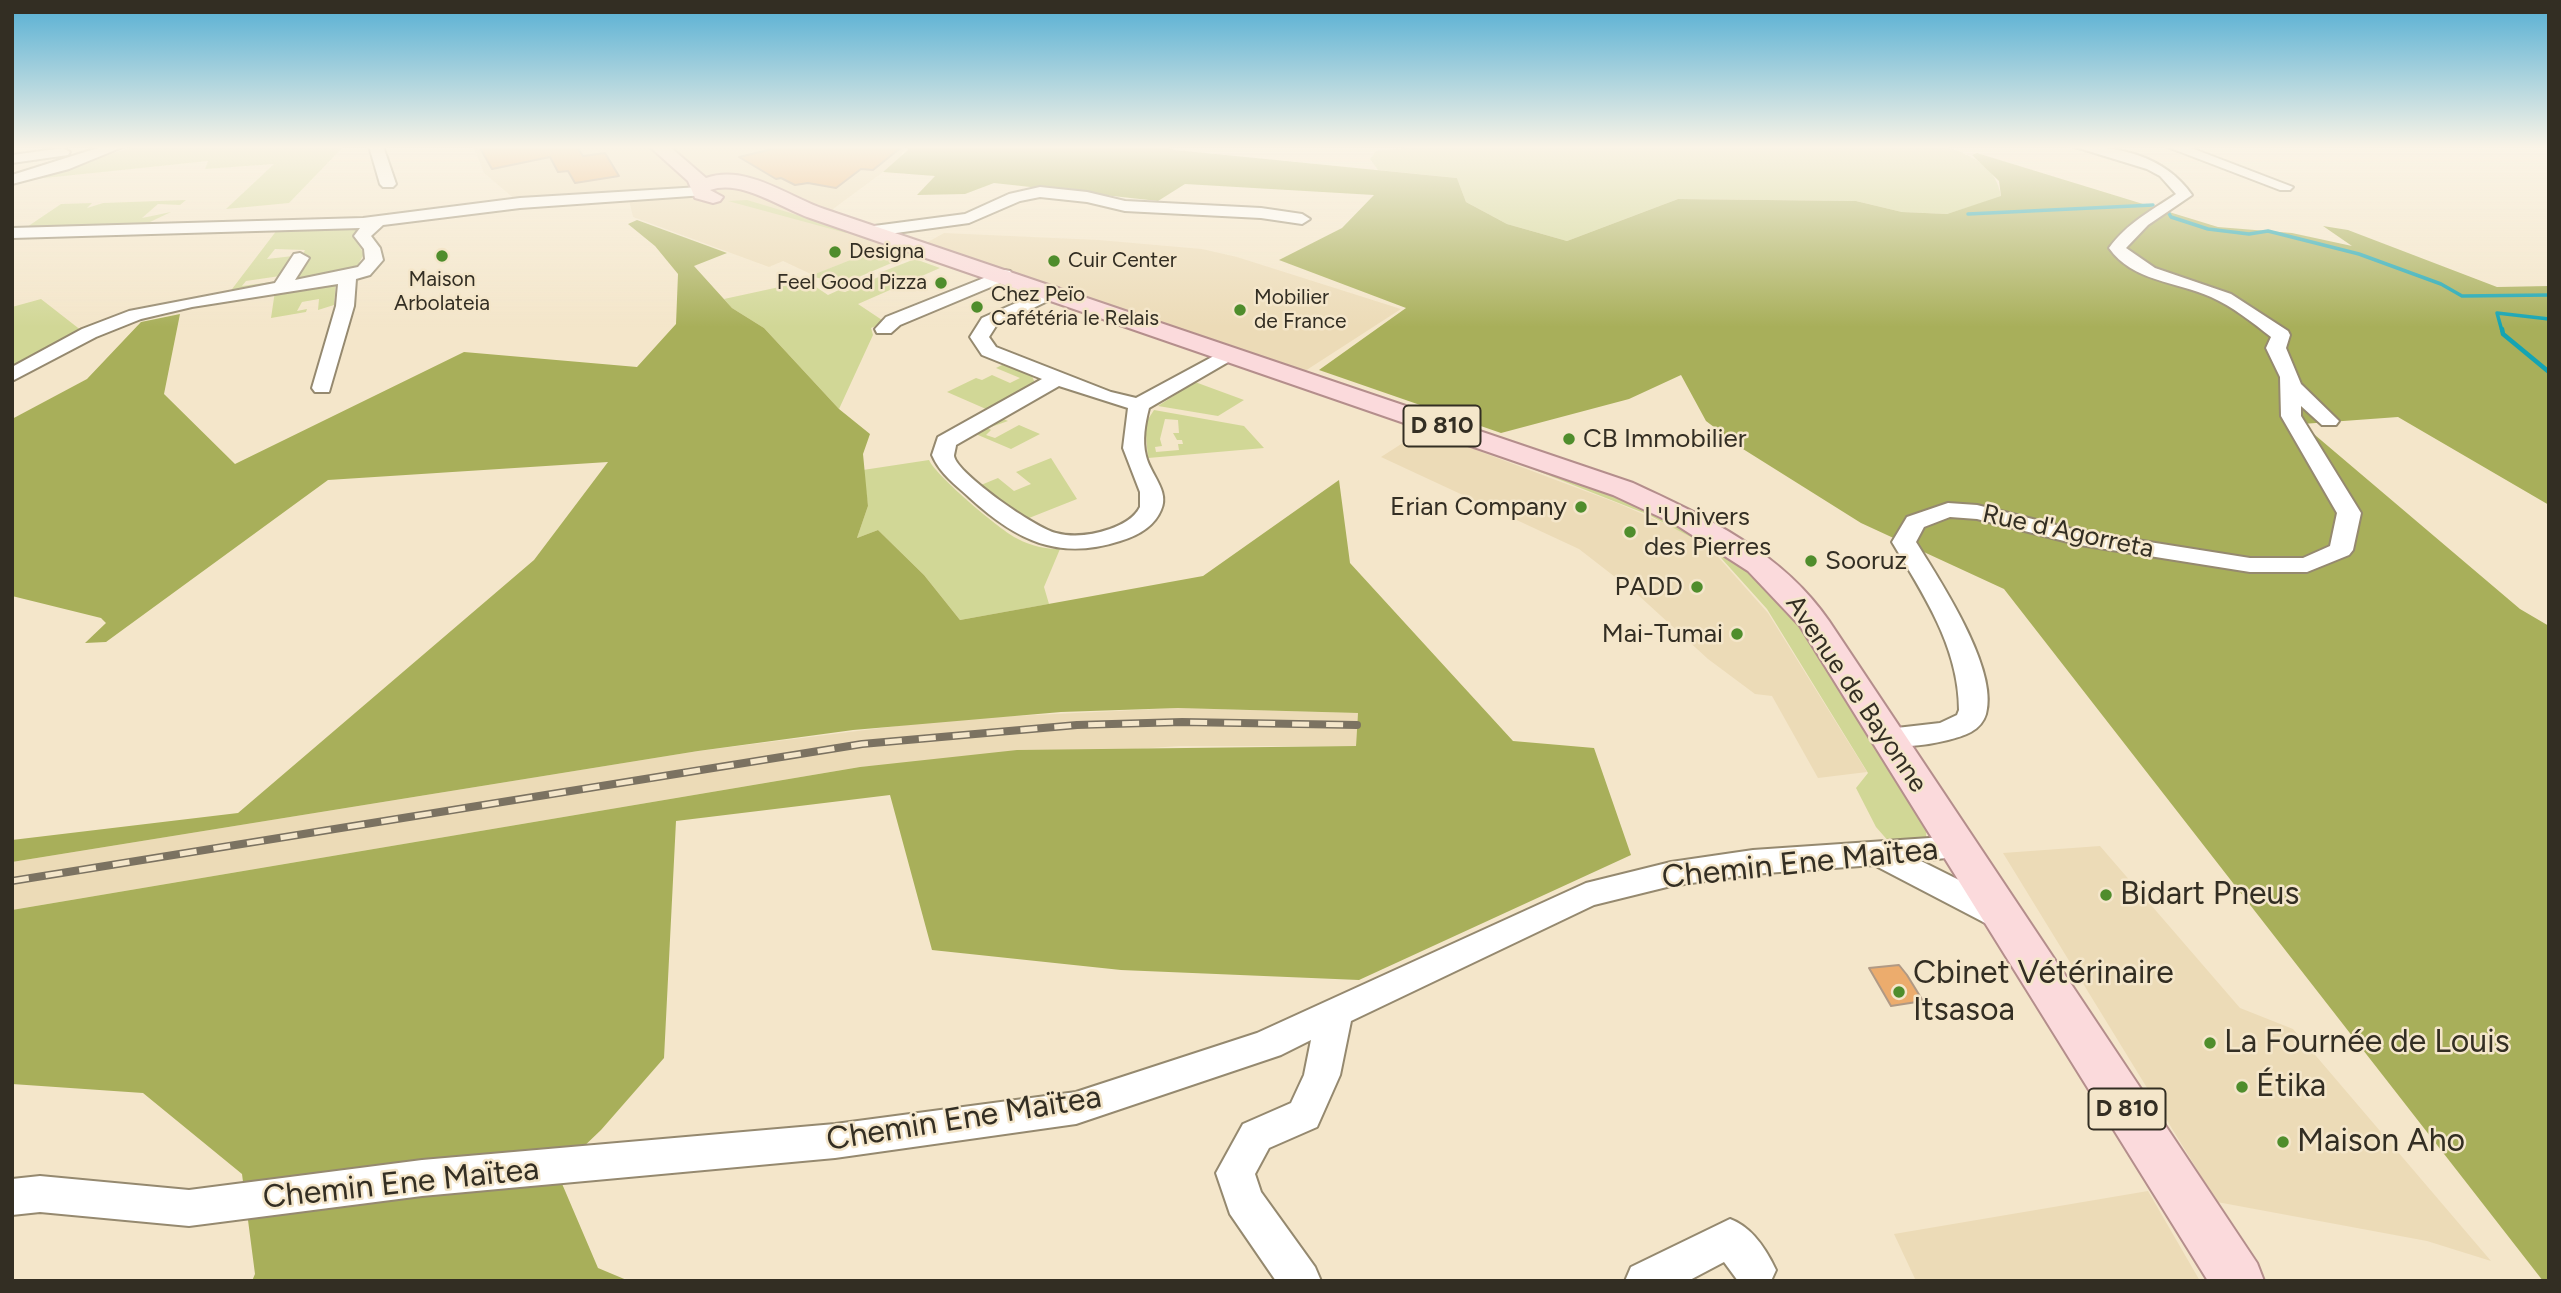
<!DOCTYPE html>
<html>
<head>
<meta charset="utf-8">
<style>
	body { margin:0 }
	#map { position:relative; width:2561px; height:1293px; overflow:hidden; background:#f4e6ca; font-family:Figtree,sans-serif }
	canvas { display:block }
	.frame { position:absolute; inset:0; border:14px solid #332e23; pointer-events:none }
</style>
</head>
<body>
<div id="map">
<canvas width="2561" height="1293"></canvas>
<div class="frame"></div>
</div>
<script>
const c = document.querySelector('canvas').getContext('2d');
c.lineJoin = 'round';
function paint(path, color) {
  c.fillStyle = color;
  c.fill(path, 'evenodd');
}
function strokePath(path, color, width, dash) {
  c.strokeStyle = color;
  c.lineWidth = width;
  c.lineCap = dash ? 'butt' : 'round';
  c.setLineDash(dash || []);
  c.stroke(path);
}
function drawText(font, color, halo, rows, align = 'center') {
  c.font = font + ' Figtree,sans-serif';
  c.lineWidth = 5;
  c.setLineDash([]);
  c.textBaseline = 'middle';
  c.strokeStyle = halo;
  c.fillStyle = color;
  for (const [text, x, y, turn = 0] of rows) {
    c.save();
    c.translate(x, y);
    c.rotate((+turn || 0) * Math.PI / 180);
    c.textAlign = isNaN(turn) ? turn : align;
    if (halo) c.strokeText(text, 0, 0);
    c.fillText(text, 0, 0);
    c.restore();
  }
}
const built = new Path2D(`
	M473 146H902L904 148 901 157 890 167 833 209 888 245 813 275 783 261 769 267 633 217 629 200 517 201 484 173Z
	M944 233 1099 240 1202 249 1237 257 1401 309 1305 371 926 243Z
	M1423 430 1617 503 1673 527 1712 550 1768 613 1867 772 1818 778 1772 696 1755 694 1708 659 1637 594 1579 549 1381 457Z
	M1178 708 1358 713 1356 746H1180L860 767 12 910V862L698 751 953 719Z
	M2100 846 2240 1008 2293 1029 2491 1261 2427 1241 2217 1202 2003 853Z
	M2148 1191 2200 1281H1916L1894 1234Z`);
const green = new Path2D(`
	M137 146H344L289 203 226 209 274 164 205 169 208 161 16 181Z
	M1421 146H1943C1970 154 1997 166 2001 197L1947 214 1902 212 1856 201 1678 199 1567 241 1507 224 1466 202 1457 178 1378 170 1370 159 1376 151Z
	M186 200 180 205 158 204 142 218 171 212 150 222 156 223 151 227 24 229 61 204 92 203 87 208 103 203Z
	M747 200 854 232 846 233 728 201Z
	M360 227 353 236 364 254 355 270 291 283 308 255 302 256 305 250 275 249 267 259 293 256 280 276 246 281 242 286 279 281 264 287 229 293 277 230Z
	M888 245 915 253 840 285 823 284 831 281 810 276Z
	M915 259 940 268 858 304 885 322 871 328 873 335 839 409 764 328 732 308 724 299 807 281 828 295 839 290 845 292 850 290 845 288 870 277 874 279 883 275 879 273Z
	M336 281 334 305 318 310 319 299 302 302 297 311 307 309 306 312 271 318 275 291Z
	M41 299 82 331 12 366V307Z
	M1004 364 1031 374 1035 383 986 409 947 392 976 378 982 380 992 375 1010 383 1020 378 996 368Z
	M1195 382 1244 400 1218 416 1158 406Z
	M1154 410 1244 426 1264 448 1148 458 1145 424ZM1165 419 1178 420 1179 433H1173L1177 440H1182L1183 444H1178L1179 450 1156 452 1155 447 1162 446 1160 439Z
	M999 417 1008 421 988 428 991 430 986 435 995 438 1019 425 1040 434 1011 449 971 432Z
	M1444 434 1598 487 1676 521 1746 567 1798 621 1927 822 1926 837 1917 843H1890L1876 827 1856 788 1868 773 1767 609 1713 549 1649 515Z
	M1051 458 1077 499 1024 520 981 485 998 478 1014 491 1031 484 1016 472Z
	M929 460C936 476 1001 531 1018 539 1031 546 1046 549 1060 549L1044 587 1049 604 960 620 924 575 878 530 857 538 868 506 863 470Z`);
const forest = new Path2D(`
	M907 146H1164L1175 150 1457 178 1466 202 1507 224 1567 241 1678 199 1856 201 1902 212 1947 214 2001 196 1999 181 1972 155 1977 153 2218 227 2292 233 2352 246 2323 226 2348 230 2497 287 2549 286V505L2398 417 2302 424 2520 609 2549 626V1281H2543L2004 589 1861 523 1743 449 1706 421 1681 375 1629 399 1501 433 1319 370 1406 308 1279 260 1342 228 1374 195 1185 184 1158 201 994 183 965 194 917 195 935 176 883 172 908 150Z
	M637 220 727 253 694 266 732 308 764 328 839 409 870 434 863 454 868 506 857 538 878 530 924 575 960 620 1203 576 1339 480 1350 563 1513 741 1594 748 1631 855 1359 980 1121 970 932 950 890 795 676 821 664 1058 601 1130 557 1172 598 1268 629 1281H252L255 1274 242 1174 143 1093 12 1084V910L860 767 1017 750 1356 746 1358 713 1178 708 1061 712 853 730 698 751 12 862V840L238 813 534 560 608 462 328 480 106 642 85 643 106 623 101 618 12 596V419L87 379 141 322 180 314 164 394 235 464 464 352 637 367 676 324 678 274 655 246 628 224Z`);
const streamFar1 = new Path2D(`
	M2167 210 2171 217 2208 229 2249 234 2268 231 2359 254 2441 284 2462 296 2549 295
	M1968 214 2153 205
	M2502 331 2497 313 2549 319`);
const stream = new Path2D(`
	M2502 329 2503 334 2549 372`);
const building = new Path2D(`
	M479 146H576L583 156 605 153 619 176 575 183 568 171 558 172 550 157 492 169Z
	M785 146H903L873 170 861 169 836 188 808 183 795 185 781 178 776 179 739 157Z
	M1899 965 1907 975 1923 1001 1891 1006 1869 968Z`);
const minor = new Path2D(`
	M104 146H125L69 169 12 184V175Z
	M369 146H383L396 184 393 187H383L380 184Z
	M2072 146C2118 146 2164 155 2192 195L2148 225 2126 248 2155 268 2231 294 2288 331 2290 335 2286 348 2301 384 2339 421 2336 425H2322L2301 406V416L2361 513 2353 550 2349 555 2307 572H2250L2080 545 1977 519 1950 517 1924 527 1916 542C1939 579 1999 669 1986 714 1981 731 1964 736 1948 740 1928 745 1899 749 1879 744L1875 737 1879 730 1940 723 1957 715 1959 710C1959 647 1923 594 1892 542L1907 517 1948 503 1977 505 2080 531 2250 558H2303L2330 546 2337 513 2281 416 2280 377 2266 348 2271 337C2252 322 2233 307 2211 297 2176 281 2133 282 2109 248 2127 223 2151 211 2176 194L2160 176 2147 169Z
	M2165 146H2186L2293 187 2290 190H2280Z
	M63 148 70 152 68 155 12 163V155Z
	M700 187 705 189V195L520 208 383 225 371 236 380 248 383 260 370 275 356 279 354 306 329 392H315L312 388 336 306 338 284 192 307 141 319 96 337 12 381V367L82 329 129 311 275 283 294 254 300 253 309 258 295 280 358 267 365 259 364 249 354 236 360 228 12 238V228L363 218 520 198Z
	M1040 187 1087 192 1125 201 1261 208 1302 214 1310 219 1302 224 1261 218 1125 211 1087 202 1040 197 1020 201 969 223 874 236 866 231 874 226 965 214 1009 194Z
	M1004 270 1010 271 1013 275 1010 279 900 325 891 333H877L875 329 886 317Z
	M1052 287 1058 288 1061 292 1058 296 996 326 989 337 996 347 1111 392 1136 398 1225 350 1232 348 1242 354 1149 408C1145 424 1142 440 1146 456 1150 474 1170 491 1161 510 1154 527 1137 536 1120 541 1058 561 1016 540 970 498 956 485 940 474 932 455L938 437 1042 379 982 355 970 337 982 318ZM1059 386 1128 408 1123 448 1140 492V507C1134 519 1121 525 1110 529 1092 535 1075 538 1056 533 1037 529 957 474 954 456 954 454 956 447 956 445Z
	M1959 836 1970 839 1975 847 1970 855 1921 861 2013 907 2017 916 2013 925 2001 929 1989 925 1874 865 1753 874 1671 886 1594 905 1351 1021 1340 1075 1317 1127 1269 1148 1255 1174 1261 1192 1315 1267 1321 1281H1276L1230 1214 1216 1173 1243 1124 1291 1103 1304 1075 1311 1040 1281 1055 1076 1124 835 1158 422 1196 189 1226 40 1212 12 1215V1179L40 1176 189 1190 422 1160 835 1124 1076 1092 1257 1033 1586 883 1671 862 1753 850Z
	M1730 1219C1752 1227 1766 1249 1776 1270L1771 1281H1738L1724 1262 1688 1281H1625L1631 1267Z`);
const major = new Path2D(`
	M649 146H669L706 178C746 164 787 196 824 209L1633 483C1706 517 1782 552 1829 621L2257 1263 2264 1281H2208L1800 626 1748 571 1675 524 1613 495 810 218C779 207 741 179 710 190L723 197 720 201 713 203 695 198 688 181Z`);
const rail = new Path2D(`
	M12 881 862 744 1077 725 1182 722 1357 725`);
const markers = [
	[835,252,7,"#4f8d2c"],
	[442,256,7,"#4f8d2c"],
	[1054,261,7,"#4f8d2c"],
	[941,283,7,"#4f8d2c"],
	[977,307,7,"#4f8d2c"],
	[1240,310,7,"#4f8d2c"],
	[1569,439,7,"#4f8d2c"],
	[1581,507,7,"#4f8d2c"],
	[1630,532,7,"#4f8d2c"],
	[1811,561,7,"#4f8d2c"],
	[1697,587,7,"#4f8d2c"],
	[1737,634,7,"#4f8d2c"],
	[2106,895,7,"#4f8d2c"],
	[1899,992,7,"#4f8d2c"],
	[2210,1043,7,"#4f8d2c"],
	[2242,1087,7,"#4f8d2c"],
	[2283,1142,7,"#4f8d2c"]
];
const farPoinames = [
	["Designa",849,252],
	["Cuir Center",1068,261],
	["Maison",442,280,"center"],
	["Arbolateia",442,304,"center"],
	["Feel Good Pizza",927,283,"right"],
	["Chez Peïo",991,295],
	["Cafétéria le Relais",991,319],
	["Mobilier",1254,298],
	["de France",1254,322]
];
const shields = [
	[1442,426,77],
	[2127,1109,77]
];
const shieldNames = [
	["D 810",1442,426],
	["D 810",2127,1109]
];
const poiNames = [
	["CB Immobilier",1583,439],
	["Erian Company",1567,507,"right"],
	["L'Univers",1644,517],
	["des Pierres",1644,547],
	["Sooruz",1825,561],
	["PADD",1683,587,"right"],
	["Mai-Tumai",1723,634,"right"]
];
const streetNames = [
	["Rue d'Agorreta",2068,532,12],
	["Avenue de Bayonne",1856,694,56]
];
const nearStreetnames = [
	["Chemin Ene Maïtea",1800,864,-6],
	["Chemin Ene Maïtea",964,1119,-9],
	["Chemin Ene Maïtea",401,1184,-6]
];
const nearPoinames = [
	["Bidart Pneus",2120,895],
	["Cbinet Vétérinaire",1913,974],
	["Itsasoa",1913,1011],
	["La Fournée de Louis",2224,1043],
	["Étika",2256,1087],
	["Maison Aho",2297,1142]
];
paint(built, '#ecdbb7');
paint(green, '#d1d796');
paint(forest, '#a8af5a');
strokePath(streamFar1, '#14a4b3', 3.5);
strokePath(stream, '#14a4b3', 4.5);
paint(building, '#ecac6d');
strokePath(building, '#b09984', 2);
strokePath(minor, '#95896f', 4);
strokePath(major, '#b48e8c', 4);
paint(minor, '#fff');
paint(major, '#fbdadc');
strokePath(rail, '#7b7261', 8);
strokePath(rail, '#f4e6ca', 5, [17]);
const sky = c.createLinearGradient(0, 0, 0, 327);
sky.addColorStop(0, '#53aed3');
sky.addColorStop(0.45, '#faf4e7');
sky.addColorStop(1, '#faf4e700');
c.fillStyle = sky;
c.fillRect(0, 0, 2561, 327);
for (const [x, y, r, color] of markers) {
  const dot = new Path2D();
  dot.arc(x, y, r, 0, 2 * Math.PI);
  c.fillStyle = color;
  c.fill(dot);
  strokePath(dot, '#f4e6ca', 2.5);
}
drawText('21px', '#332e23', '#f4e6ca', farPoinames, 'left');
for (const [x, y, w] of shields) {
  const box = new Path2D();
  box.roundRect(x - w / 2, y - 20.5, w, 41, 5);
  c.fillStyle = '#f4e6ca';
  c.fill(box);
  strokePath(box, '#332e23', 2);
}
drawText('bold 24px', '#332e23', null, shieldNames);
drawText('26px', '#332e23', '#f4e6ca', poiNames, 'left');
drawText('26px', '#332e23', '#f4e6ca', streetNames);
drawText('32px', '#332e23', '#f4e6ca', nearStreetnames);
drawText('32px', '#332e23', '#f4e6ca', nearPoinames, 'left');
</script>
</body>
</html>
